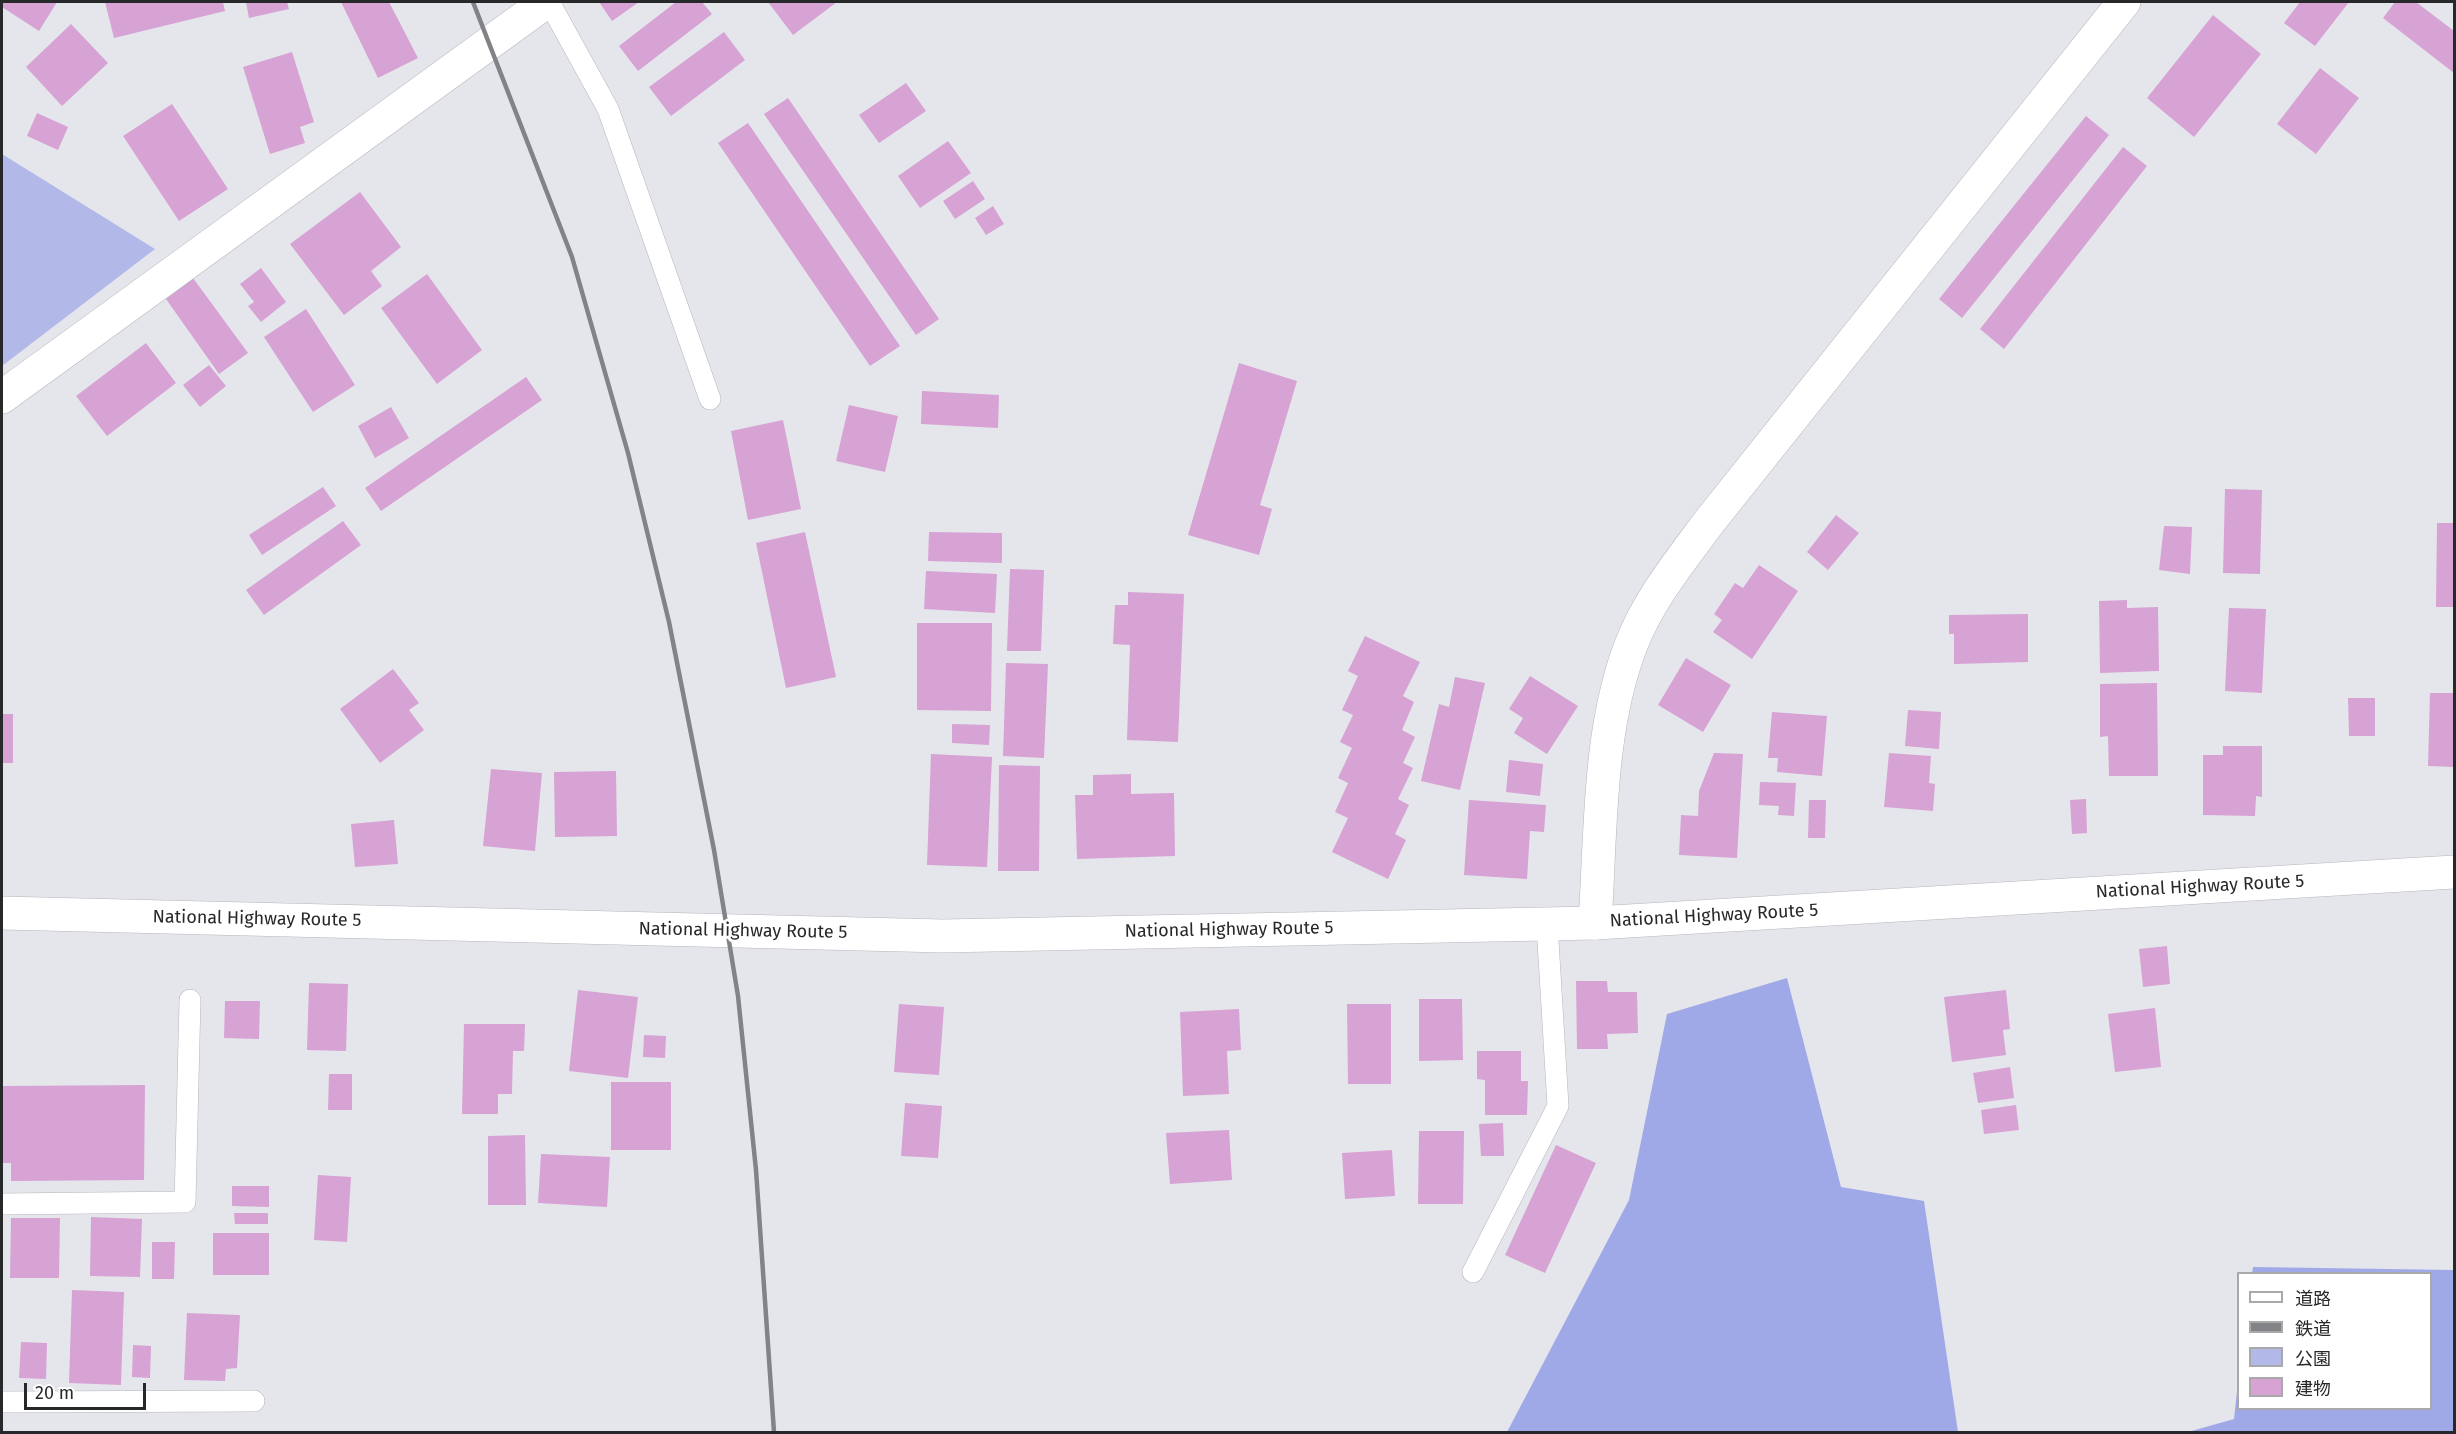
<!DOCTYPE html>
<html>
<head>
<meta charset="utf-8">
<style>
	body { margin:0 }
	#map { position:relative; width:2456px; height:1434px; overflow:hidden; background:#e5e6ec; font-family:"Fira Sans","Noto Sans JP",sans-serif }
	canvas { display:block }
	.frame { position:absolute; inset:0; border:3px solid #27282a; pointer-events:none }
	.legend { position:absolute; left:2237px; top:1272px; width:195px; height:138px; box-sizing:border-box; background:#fff; border:2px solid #a9a9aa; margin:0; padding:8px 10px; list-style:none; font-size:18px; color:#27282a }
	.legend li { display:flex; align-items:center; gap:12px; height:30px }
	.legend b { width:30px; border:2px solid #a9a9aa }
	.scale { position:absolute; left:24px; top:1383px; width:122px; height:27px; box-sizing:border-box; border:3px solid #27282a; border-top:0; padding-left:8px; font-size:18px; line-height:21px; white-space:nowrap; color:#27282a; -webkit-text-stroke:4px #fff; paint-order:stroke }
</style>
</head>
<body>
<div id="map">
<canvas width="2456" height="1434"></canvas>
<div class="frame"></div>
<ul class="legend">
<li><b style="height:8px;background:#fff"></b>道路</li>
<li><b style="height:8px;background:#828386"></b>鉄道</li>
<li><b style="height:16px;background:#b2b9e8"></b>公園</li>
<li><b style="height:16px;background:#d7a2d4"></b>建物</li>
</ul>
<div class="scale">20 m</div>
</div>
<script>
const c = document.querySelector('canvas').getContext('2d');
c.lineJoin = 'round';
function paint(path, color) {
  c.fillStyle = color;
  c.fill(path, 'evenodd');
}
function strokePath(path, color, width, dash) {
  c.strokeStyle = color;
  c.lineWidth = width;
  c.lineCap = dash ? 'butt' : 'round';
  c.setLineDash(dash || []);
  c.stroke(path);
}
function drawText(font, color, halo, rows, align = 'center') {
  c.font = font + ' "Fira Sans",sans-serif';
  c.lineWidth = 6;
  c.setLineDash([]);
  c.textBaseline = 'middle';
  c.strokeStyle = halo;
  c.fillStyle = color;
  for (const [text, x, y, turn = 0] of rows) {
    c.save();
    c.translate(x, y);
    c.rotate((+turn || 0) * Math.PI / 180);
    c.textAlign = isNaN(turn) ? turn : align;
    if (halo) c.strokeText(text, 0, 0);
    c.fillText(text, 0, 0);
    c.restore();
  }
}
const green = new Path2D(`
	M2 154 155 249 2 366Z`);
const forest = new Path2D(`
	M1787 978 1841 1187 1924 1201 1958 1432H1507L1629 1200 1667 1014Z
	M2253 1267 2454 1270V1432H2188L2234 1419 2238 1382V1408H2430V1274L2252 1273Z`);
const building = new Path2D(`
	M2 2H57L39 31 2 7Z
	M105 2H223L225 11 114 38Z
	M246 2H287L289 9 249 18Z
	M341 2H389L418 58 378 78Z
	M599 2H639L612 21Z
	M676 2H702L712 14 638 71 619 46Z
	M768 2H837L793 35Z
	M2300 2H2349L2315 46 2284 23Z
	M2395 2H2416L2454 31V73L2383 18Z
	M2213 15 2261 54 2194 137 2147 98Z
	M71 24 108 63 62 106 26 67Z
	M724 32 745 60 671 116 649 87Z
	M292 52 314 122 300 127 305 143 270 154 243 67Z
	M2320 68 2359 98 2316 154 2277 124Z
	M906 83 926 111 879 143 859 115Z
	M788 98 939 319 916 335 764 114Z
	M172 104 228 189 179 221 123 136Z
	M37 113 68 127 58 150 27 136Z
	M2086 116 2109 135 1962 318 1939 299Z
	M748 123 900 346 870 366 718 143Z
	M948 141 971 173 920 208 898 176Z
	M2123 147 2147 166 2004 349 1980 329Z
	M973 181 985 199 955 219 943 201Z
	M360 192 401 247 371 271 382 286 344 315 290 244Z
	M993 206 1004 224 986 235 975 218Z
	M261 268 286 302 261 322 248 306 254 302 240 284Z
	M427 274 482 350 437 384 381 308Z
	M193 278 248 353 219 374 166 299Z
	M306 309 355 385 313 412 264 337Z
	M146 343 176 383 107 436 76 396Z
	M1239 363 1297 381 1260 505 1272 509 1259 555 1188 535Z
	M209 365 226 386 200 407 183 385Z
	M526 377 542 400 381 511 365 488Z
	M922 391 999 395 998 428 921 424Z
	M849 405 898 416 885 472 836 461Z
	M391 407 409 438 375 458 358 426Z
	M783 420 801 509 748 520 731 431Z
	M323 487 336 506 262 555 249 535Z
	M2225 489 2262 490 2260 574 2223 573Z
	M1836 515 1859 533 1828 570 1807 552Z
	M343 521 361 545 264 615 246 590Z
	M2437 523H2454V607H2436Z
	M2164 526 2192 527 2190 574 2159 570Z
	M805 532 836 677 786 688 756 543Z
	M929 532 1002 533V563L928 561Z
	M1759 565 1798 591 1752 659 1713 632 1722 620 1714 614 1735 583 1743 588Z
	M1010 569 1044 570 1041 651H1007Z
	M926 571 997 574 995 613 924 609Z
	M1128 592 1184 594 1178 742 1127 740 1130 645 1113 644 1115 605H1128Z
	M2127 600V608L2158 607 2159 671 2100 673 2099 601Z
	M2229 608 2266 609 2262 693 2225 691Z
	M2028 614V662L1954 664V634H1949V615Z
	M917 623H992L991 711 917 710Z
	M1365 636 1420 662 1403 696 1414 702 1402 730 1415 737 1403 763 1413 768 1398 799 1409 805 1395 834 1406 840 1388 879 1332 852 1348 818 1335 812 1348 783 1338 778 1352 748 1340 742 1353 715 1342 710 1358 676 1348 671Z
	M1686 658 1731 685 1703 732 1658 705Z
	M1006 663 1048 664 1044 758 1003 756Z
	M393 669 419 703 409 710 424 730 380 763 340 709Z
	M1530 676 1578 706 1547 754 1514 733 1523 718 1509 709Z
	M1455 677 1485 683 1460 790 1421 781 1439 704 1449 707Z
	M2157 683 2158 776H2109L2108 736 2100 737V684Z
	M2430 693H2454V767L2428 766Z
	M2348 698H2375V736H2349Z
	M1908 710 1941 712 1939 749 1905 746Z
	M1772 712 1827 716 1822 776 1777 772 1778 758H1768Z
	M2 714H13V763H2Z
	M952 724 990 725 989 745 952 743Z
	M2223 746H2262V797L2256 796 2255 816 2203 815V755H2223Z
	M1714 753 1743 754 1737 858 1679 855 1681 815 1698 816 1699 791Z
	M1889 753 1931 756 1929 783 1935 784 1933 811 1884 807Z
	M931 754 992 757 987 867 927 865Z
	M1509 760 1543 764 1540 796 1506 792Z
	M999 765 1040 766 1039 871H998Z
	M491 769 542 773 535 851 483 846Z
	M616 771 617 836 555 837 554 772Z
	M1131 774V794L1174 793 1175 856 1077 859 1075 795H1093V775Z
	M1760 782 1796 783 1794 816 1778 815 1779 806 1759 805Z
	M2086 799 2087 833 2072 834 2070 800Z
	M1469 800 1546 805 1544 832 1530 831 1527 879 1464 875Z
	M1809 800H1826L1825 838H1808Z
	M394 820 398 864 355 867 351 824Z
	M2167 946 2170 984 2143 987 2139 949Z
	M1576 981H1607L1608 992H1637L1638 1033 1607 1034 1608 1049H1577Z
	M309 983 348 984 346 1051 307 1050Z
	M578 990 638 997 628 1078 569 1071Z
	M2006 990 2010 1029 2003 1030 2006 1055 1952 1062 1944 997Z
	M1419 999H1462L1463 1060 1419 1061Z
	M225 1001H260L259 1039 224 1038Z
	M899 1004 944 1007 939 1075 894 1072Z
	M1347 1004H1391V1084H1348Z
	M2155 1008 2161 1067 2115 1072 2108 1014Z
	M1239 1009 1241 1050 1227 1051 1229 1094 1183 1096 1180 1012Z
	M464 1024H525L524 1051H513L512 1094H498V1114H462Z
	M644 1035 666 1036 665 1058 643 1057Z
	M1477 1051H1521V1081H1528L1527 1115H1485V1080L1477 1079Z
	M2010 1067 2014 1098 1978 1103 1973 1073Z
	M329 1074H352V1110H328Z
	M611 1082H671V1150H611Z
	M145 1085 144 1180 11 1181V1163H2V1086Z
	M905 1103 942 1106 938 1158 901 1156Z
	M2016 1105 2019 1130 1984 1134 1981 1110Z
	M1503 1123 1504 1156H1481L1479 1124Z
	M1229 1130 1232 1180 1170 1184 1166 1133Z
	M1419 1131H1464L1463 1204H1418Z
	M525 1135 526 1205H488V1136Z
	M1556 1145 1596 1163 1545 1273 1505 1255Z
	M1392 1150 1395 1196 1345 1199 1342 1153Z
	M541 1154 610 1157 607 1207 538 1203Z
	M318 1175 351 1177 347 1242 314 1240Z
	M232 1186H269V1207L232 1206Z
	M234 1213H268V1224H235Z
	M91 1217 142 1219 140 1277 90 1276Z
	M11 1218H60L59 1278H10Z
	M213 1233H269V1275H213Z
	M152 1242H175L174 1279H152Z
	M72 1290 124 1292 121 1385 69 1383Z
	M187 1313 240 1315 237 1368 226 1369 225 1381 184 1380Z
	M21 1342 47 1343 46 1379 19 1378Z
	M133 1345 151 1346 150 1378 132 1377Z`);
const service = new Path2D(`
	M549 2 608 109 710 399
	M2 1204 185 1202 190 1000
	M1473 1272 1558 1106 1547 924
	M2 1402 254 1401`);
const minor = new Path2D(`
	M2 397 546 2
	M1595 923C1601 832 1598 731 1631 645 1649 599 1681 560 1709 522L2124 2`);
const trunk = new Path2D(`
	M2 913 943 936 1595 923 2454 872`);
const rail = new Path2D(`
	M473 2 572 257 628 453 669 622 714 850 738 996 756 1170 774 1432`);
const streetNames = [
	["National Highway Route 5",2200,887,-3],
	["National Highway Route 5",1714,916,-3],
	["National Highway Route 5",257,919,1],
	["National Highway Route 5",1229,930,-1],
	["National Highway Route 5",743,931,1]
];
paint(green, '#b2b9e8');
paint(forest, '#a0a9e7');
paint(building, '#d7a2d4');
strokePath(service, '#b5b6bb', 22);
strokePath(minor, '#b5b6bb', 34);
strokePath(trunk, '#b5b6bb', 34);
strokePath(service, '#fff', 21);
strokePath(minor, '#fff', 33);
strokePath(trunk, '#fff', 33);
strokePath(rail, '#828386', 4.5);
drawText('18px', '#27282a', '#fff', streetNames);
</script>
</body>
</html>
